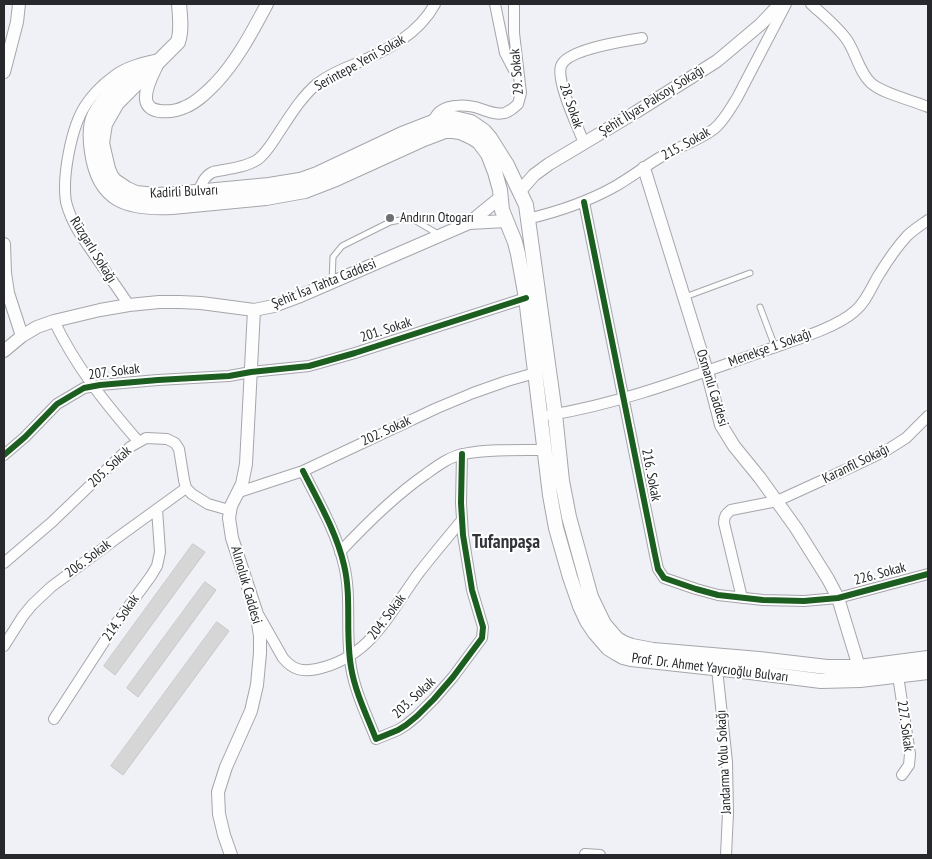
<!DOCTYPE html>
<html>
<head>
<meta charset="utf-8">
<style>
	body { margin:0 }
	#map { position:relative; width:932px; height:859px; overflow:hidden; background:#eff1f6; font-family:"PT Sans Narrow",sans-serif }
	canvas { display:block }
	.frame { position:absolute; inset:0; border:5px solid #26282b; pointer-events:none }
</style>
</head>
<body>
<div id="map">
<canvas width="932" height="859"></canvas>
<div class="frame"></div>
</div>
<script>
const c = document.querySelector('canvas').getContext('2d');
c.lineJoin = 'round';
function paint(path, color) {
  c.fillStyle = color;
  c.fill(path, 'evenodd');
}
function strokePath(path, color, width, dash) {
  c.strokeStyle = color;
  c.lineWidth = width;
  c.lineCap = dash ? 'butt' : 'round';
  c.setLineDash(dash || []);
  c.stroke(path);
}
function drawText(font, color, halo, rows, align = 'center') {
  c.font = font + ' "PT Sans Narrow",sans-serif';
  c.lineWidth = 4;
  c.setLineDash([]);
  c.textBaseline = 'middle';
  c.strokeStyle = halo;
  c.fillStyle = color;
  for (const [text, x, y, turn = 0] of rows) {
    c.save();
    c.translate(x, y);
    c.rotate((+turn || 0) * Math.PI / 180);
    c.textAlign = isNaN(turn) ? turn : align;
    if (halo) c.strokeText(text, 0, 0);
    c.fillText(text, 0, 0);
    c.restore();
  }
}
const building = new Path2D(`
	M193 544 205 552 115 675 104 666Z
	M205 582 216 590 138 697 127 688Z
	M217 622 229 631 123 775 111 766Z`);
const service = new Path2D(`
	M332 282 333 257 342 246 390 222 411 218 438 234
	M685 297 750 273
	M760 307 775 347`);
const minor = new Path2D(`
	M495 4 505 53 516 74
	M811 4C823 15 837 26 847 40 856 53 859 72 871 83 883 94 912 100 928 107
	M432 122C434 119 436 115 439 112 449 103 470 105 481 109 489 112 497 115 505 113 510 111 514 108 518 104L521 93 514 33V4
	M584 143C578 127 556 82 561 66 567 49 625 41 642 38
	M198 192C202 184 204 176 213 172 227 169 244 168 257 160 266 154 272 143 278 134 290 116 301 97 318 83 329 75 342 69 355 64 387 50 418 35 435 4
	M584 202 655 555 658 569 664 578 696 589 718 595 763 600 804 601 838 598 928 574
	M527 219C557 212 587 202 614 187 630 178 644 167 659 158 677 147 698 141 714 129 724 121 730 109 737 98L786 4
	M129 305 80 234C74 224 69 214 66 202 62 177 71 128 85 106 92 95 103 84 114 76 127 66 145 62 160 59
	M54 321C76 367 105 403 138 441
	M550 415C623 403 692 376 761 352 788 342 835 329 855 311 867 301 872 285 880 273 888 260 897 247 907 236 913 230 921 225 928 220
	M4 455 25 437 57 404 84 388 100 385 158 380 229 376 251 372 309 366 355 353 526 298
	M303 471C318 501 336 531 344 565 352 598 345 633 351 667 355 692 367 716 376 739L398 730 406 725 417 716 434 699 453 677 482 638 483 627 472 590 463 535 461 503 462 454
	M239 492 303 471 437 408 473 393 507 381 535 373
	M340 552C367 523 394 496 426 474 437 466 449 457 463 454 488 449 518 450 544 450
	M4 563 52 522 130 447 146 438 167 439 175 443 179 449 184 480 186 488 192 494 208 504 229 510
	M742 598 724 523C724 516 726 514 731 510L777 501 858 464 887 450 906 438 928 416
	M258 614 283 658C293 670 302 672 317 669 371 657 388 615 418 574 432 556 447 538 462 520
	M4 646 23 616 32 605 51 587 117 538 186 488
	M717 669 727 762 728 813 726 855
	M898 676 910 754 909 765 902 775
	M54 719 115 625 151 576 157 566 160 552 157 509
	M585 854 600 855`);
const tertiary = new Path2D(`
	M158 63C153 74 145 87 146 99 147 116 175 112 185 107 196 103 207 92 215 84 237 61 252 32 267 4
	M4 72 17 22 19 4
	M644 168 707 371 721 425 734 446 760 478 796 528 828 579 838 598 859 667
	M520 191 534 175 549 164 636 112 717 61 761 24 780 4
	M469 223 506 221
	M4 244 5 273 8 293 22 336
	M4 351 22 336 37 327 54 321 100 310 129 305 159 302H180L201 303 254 310 274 306 298 297 469 223 501 197
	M231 855 224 835 219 814 218 792 226 767 251 711 257 685 260 653V636L256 611 232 538 229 518 231 506 242 484 246 464 254 310`);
const secondary = new Path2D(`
	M179 4C180 16 182 30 178 42L117 103 105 124 102 143 108 169 111 176 115 181 127 189 136 193 156 195 174 194 269 185 300 180 317 174 402 134 438 120 445 118H454L471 122 484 131 490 138 507 165 526 205 555 414 562 481 569 517 591 597 604 624 617 639 624 643 632 646 653 650 759 659 827 667H859L928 658
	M142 69C124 80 105 95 95 114 89 125 90 139 92 152 99 201 127 209 172 207L266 198 305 191 336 179 424 139 445 131H453L460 132 473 138 479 142 488 154 495 172 500 190 502 210 515 242 518 254 526 298 550 495 556 528 570 577 580 606 587 621 595 633 608 648 616 653 623 657 631 659 750 672 821 681 860 680 928 672`);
const cycleway = new Path2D(`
	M584 202 655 555 658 569 664 578 696 589 718 595 763 600 804 601 838 598 928 574
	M4 455 25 437 57 404 84 388 100 385 158 380 229 376 251 372 309 366 355 353 526 298
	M303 471C318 501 336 531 344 565 352 598 345 633 351 667 355 692 367 716 376 739L398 730 406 725 417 716 434 699 453 677 482 638 483 627 472 590 463 535 461 503 462 454`);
const markers = [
	[390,218,5,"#6c6e72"]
];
const streetNames = [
	["Serintepe Yeni Sokak",360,63,-29],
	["29. Sokak",517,72,-95],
	["Şehit İlyas Paksoy Sokağı",652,101,-32],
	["28. Sokak",571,106,71],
	["215. Sokak",686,144,-29],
	["Kadirli Bulvarı",184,192,-3],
	["Rüzgarlı Sokağı",93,250,58],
	["Şehit İsa Tahta Caddesi",324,284,-22],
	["201. Sokak",386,330,-18],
	["Menekşe 1 Sokağı",770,348,-20],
	["207. Sokak",114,372,-7],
	["Osmanlı Caddesi",712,388,73],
	["202. Sokak",386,431,-25],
	["Karanfil Sokağı",856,464,-26],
	["205. Sokak",110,467,-43],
	["216. Sokak",651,475,79],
	["206. Sokak",88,559,-37],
	["226. Sokak",880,574,-15],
	["Alınoluk Caddesi",246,585,74],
	["204. Sokak",387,617,-53],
	["214. Sokak",121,618,-55],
	["Prof. Dr. Ahmet Yaycıoğlu Bulvarı",710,668,7],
	["203. Sokak",414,698,-43],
	["227. Sokak",905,726,82],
	["Jandarma Yolu Sokağı",724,762,-93]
];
const poiNames = [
	["Andırın Otogarı",400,218]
];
const districtNames = [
	["Tufanpaşa",506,543]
];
paint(building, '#d7d6d7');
strokePath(building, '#c6c6c7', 1);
strokePath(service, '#a5a6aa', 7);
strokePath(minor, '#a5a6aa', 12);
strokePath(tertiary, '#a5a6aa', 14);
strokePath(secondary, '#a5a6aa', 16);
strokePath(service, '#fdfdfe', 5);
strokePath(minor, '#fdfdfe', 10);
strokePath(tertiary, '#fdfdfe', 12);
strokePath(secondary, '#fdfdfe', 14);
strokePath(cycleway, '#1b5e20', 6);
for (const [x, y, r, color] of markers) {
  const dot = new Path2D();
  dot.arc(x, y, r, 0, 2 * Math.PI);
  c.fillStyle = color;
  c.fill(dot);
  strokePath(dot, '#fff', 2);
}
drawText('14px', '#26282b', '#fff', streetNames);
drawText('14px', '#26282b', '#fff', poiNames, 'left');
drawText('bold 19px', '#31343b', '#fff', districtNames);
</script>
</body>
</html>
